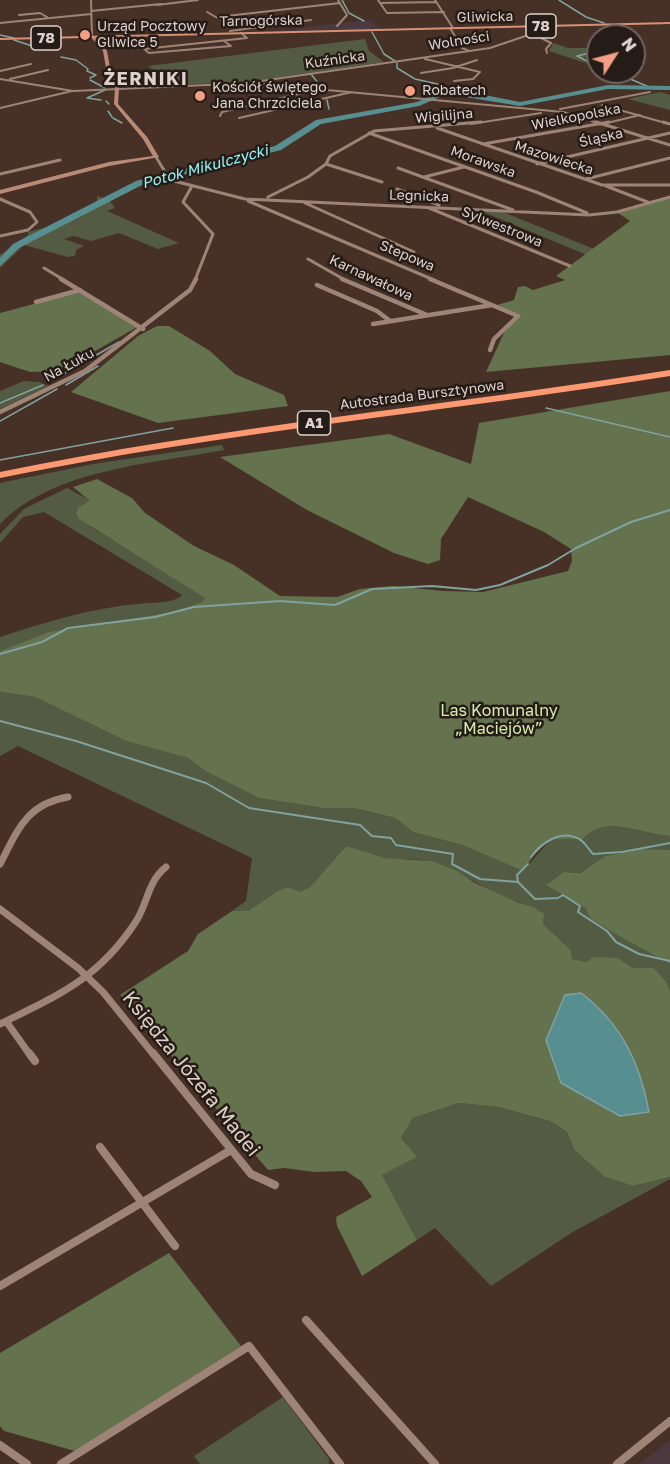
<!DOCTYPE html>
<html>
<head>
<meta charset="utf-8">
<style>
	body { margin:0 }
	#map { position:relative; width:670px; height:1464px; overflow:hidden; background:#473126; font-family:"Golos Text",sans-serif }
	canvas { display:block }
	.north { position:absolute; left:586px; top:24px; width:60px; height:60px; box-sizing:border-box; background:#261c17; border:2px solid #70645f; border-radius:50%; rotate:54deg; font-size:16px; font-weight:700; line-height:24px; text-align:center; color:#dfd1ca }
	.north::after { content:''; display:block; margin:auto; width:21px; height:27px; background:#f39f85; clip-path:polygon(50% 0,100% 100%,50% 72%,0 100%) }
</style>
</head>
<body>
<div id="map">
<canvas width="670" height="1464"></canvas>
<div class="north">N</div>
</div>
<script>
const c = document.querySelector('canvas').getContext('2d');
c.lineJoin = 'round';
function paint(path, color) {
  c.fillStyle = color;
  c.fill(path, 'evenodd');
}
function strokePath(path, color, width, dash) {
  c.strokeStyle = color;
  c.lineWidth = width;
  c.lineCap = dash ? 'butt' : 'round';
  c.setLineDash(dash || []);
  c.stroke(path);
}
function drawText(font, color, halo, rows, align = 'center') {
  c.font = font + ' "Golos Text",sans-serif';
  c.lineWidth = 5;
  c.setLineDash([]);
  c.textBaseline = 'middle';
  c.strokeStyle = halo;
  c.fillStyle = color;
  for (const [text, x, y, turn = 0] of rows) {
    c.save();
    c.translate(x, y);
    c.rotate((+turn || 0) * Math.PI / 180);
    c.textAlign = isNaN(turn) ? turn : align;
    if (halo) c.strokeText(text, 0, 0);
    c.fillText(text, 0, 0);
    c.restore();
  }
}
const commercial = new Path2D(`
	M372 20 378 29 281 31 323 25Z
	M670 1440V1464H640Z`);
const green = new Path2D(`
	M365 39 369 51 384 62 248 82 173 85 148 66Z
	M553 43 568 48H598L597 55 582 58 598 67 549 51Z
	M660 92 670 95V110L628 99Z
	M162 176 164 178 142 184 110 201 115 208 107 211 179 243 158 249 119 233 91 241 74 236 64 239 84 246 76 250 75 256 68 257 24 245 0 268V255L28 235V232L47 227 97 201V196L104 198 143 179Z
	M481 211 503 212 594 249 587 255Z
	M24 381 39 382 48 386 0 409V391Z
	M222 445 224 450C151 464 54 469 0 524V483L93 464Z
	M67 488 91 501 89 526 197 591 205 598 202 602 171 612 48 632 0 651V637C43 623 91 608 137 604 149 602 174 604 182 595L44 512 23 517 0 543V534L24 509Z
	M0 692 35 697 126 741 188 758 207 772 259 798 323 808H354L395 818 413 832 462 845 523 871 551 839H583C607 813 640 835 670 836V850L643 849 605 856 579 873 564 872 586 908 617 935 670 964V991L666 981 654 968H633L618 958 587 962 572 959 571 950 543 924 532 906C497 899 469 875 436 863 420 857 402 861 385 858 372 856 358 850 346 846L310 887 299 892H276L248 911H232L246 901 252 858 18 746 0 756Z
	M459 1103 498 1107 550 1121 567 1132 574 1150 605 1177 633 1186 670 1177V1179L571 1233 491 1286 435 1228 417 1240 382 1175 416 1157 401 1138 413 1118Z
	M283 1397 329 1459V1464H200L194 1456Z`);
const forest = new Path2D(`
	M670 197V355L486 372 508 324 519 315 497 305 514 300 518 287 525 286 533 290 565 280 556 276 630 221 618 213Z
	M83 291 139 326 60 371 30 372 0 362V313Z
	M157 326H169L210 351 235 374 284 395 288 406 158 423 71 392 138 336Z
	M670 391V836C640 835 607 813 583 839H551L534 855 523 871 462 845 413 832 395 818 354 808H323L259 798 207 772 188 758 126 741 35 697 0 692V651L48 632 171 612 202 602 205 598 79 519 76 513 79 507 90 501 73 487 97 479 132 498 145 513 194 546 234 565 280 596 337 597 360 589 393 586 443 591 483 592 568 571 572 561 571 549 544 532 468 497 441 539 440 560 428 564 394 553 307 510 220 457 389 434 471 464 479 423Z
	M346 846 385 858 432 861 457 871 475 883 519 903 532 906 544 914 543 924 571 950 572 959 587 962 593 957 618 958 633 968H654L666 981 670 991V1177L633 1186 605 1177 574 1150 567 1132 550 1121 498 1107 459 1103 413 1118 401 1138 417 1157 382 1175 417 1240 362 1276 337 1226 336 1217 372 1197 361 1181 346 1171 315 1172 284 1168 268 1170 120 995 188 951 198 934 232 911H248L276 892 288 887 299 892 310 887Z
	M643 849 670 850V964L617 935 590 918 586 908 546 885 564 872 580 873 605 856Z
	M169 1253 241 1346 75 1451 4 1431 0 1426V1353Z`);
const water = new Path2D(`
	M581 993C621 1023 640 1063 649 1112L620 1116 561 1083 546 1040 565 995Z`);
const streamFar1 = new Path2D(`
	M342 0 349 13 364 21
	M559 0 586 17 604 23
	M608 26 627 36
	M372 32 384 54 395 61
	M0 35 14 38
	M14 40 32 46
	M598 51 577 56 598 66
	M61 57 76 60 88 69 87 71 96 75 90 78
	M397 63V68L415 79 442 85 439 94
	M614 72 649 87
	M311 74 322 88
	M90 80 105 88
	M101 100 87 98 105 90
	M327 100 329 109
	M106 101 109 104
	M108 111 112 117
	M113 118 122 123
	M53 380 119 342
	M66 385 98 366
	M0 403 43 385
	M546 408 670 437
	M0 421 57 389
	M0 460 173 428`);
const stream = new Path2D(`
	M0 654 42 642 68 628 155 617 194 607 280 601 335 605 372 589 432 586 476 590 500 585 548 565 576 548 631 522 670 510
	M0 721 76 741 206 783 249 808 360 825 372 836 391 838 396 845 453 854 452 864 480 879 518 882
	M531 857C541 843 561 829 579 839 585 842 588 849 593 854L622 852 670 843
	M528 864 517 875 518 882 535 899 558 898 563 895 580 906 578 912 607 931 616 942 639 954 670 961`);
const river = new Path2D(`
	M608 85 670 86V90L608 89 520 106 447 94 419 106 321 124 281 150 142 185 19 248 0 266V258L13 244 136 181 275 146 316 120 417 102 446 90 464 91 520 102Z`);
const streetFar4 = new Path2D(`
	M91 0 92 37
	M378 0 387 13 444 12
	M435 0 453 28
	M381 3 436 2
	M157 5 198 0
	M91 11 161 4
	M207 12 221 20
	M19 15 40 13 47 17
	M218 17 340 3
	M0 23 91 14
	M227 23 276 16
	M337 26 347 15 338 0
	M450 28 462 48 469 51
	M230 31 311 20
	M535 35 551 43 546 49 547 53
	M224 41 231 46 149 53 144 49 247 38 241 33
	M142 43 138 44 144 49
	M425 59 480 72 473 79 454 81
	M0 71 31 64
	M421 73 453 68 477 60
	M0 79 73 91 252 83 563 112 601 124
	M10 79 48 70
	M261 81 490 48 555 26
	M602 105 669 124
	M0 108 72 91
	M560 109 650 92
	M220 116 222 112 316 90
	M239 118 352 92
	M471 124 541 113
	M603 124 640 115`);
const streetFar3 = new Path2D(`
	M596 122 670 145
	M663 122 670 124
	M437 128 602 185H670
	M369 133 536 192 587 213
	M483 144 609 122
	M156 157 170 180 245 199 589 215 617 212 670 197
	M326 164 382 182
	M537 164 670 133
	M398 168 513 210
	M0 174 60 160
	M424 177 464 167
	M586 179 670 158
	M192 186 183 202 213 234 195 280
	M606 186 650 203
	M397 189 439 205
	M268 197 308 177 326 164 330 156 374 131 481 122
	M0 199 30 212 37 222 28 230 0 236
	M248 201 434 280
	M305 203 414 252
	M429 208 570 266
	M308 259 345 280
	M44 268 64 280`);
const streetFar2 = new Path2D(`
	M61 279 143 329
	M342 279 427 315
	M430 279 518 316 494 339 490 350
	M317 285 377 311 390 321
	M36 302 80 290
	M373 324 492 305
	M0 412 85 371 190 290 196 279`);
const streetFar1 = new Path2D(`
	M0 864C18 830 26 804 68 797
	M0 909 78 968 103 992 154 1055
	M6 1021 30 1055
	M0 1024C58 995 97 980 135 923 148 904 147 882 166 867`);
const street = new Path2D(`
	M29 1053 35 1061
	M153 1053 251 1174 275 1185
	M100 1147 175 1246
	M0 1286 231 1150
	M306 1320 435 1464
	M0 1445 27 1464
	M61 1464 249 1346 340 1464
	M617 1464 670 1421`);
const secondary = new Path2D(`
	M90 36H94L107 51 111 73 119 88 118 104 147 137 159 157 109 166 0 194V190L109 162 153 156 143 139 114 104 115 88 107 73 103 51Z`);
const primary = new Path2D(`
	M670 22V24L0 40V38Z`);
const highway = new Path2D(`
	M670 370V376C447 412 222 432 0 478V472C222 426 447 406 670 370Z`);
const markers = [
	[85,35,6,"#f39f85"],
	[410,91,6,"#f39f85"],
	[200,96,6,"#f39f85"]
];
const farStreetnames = [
	["Gliwicka",485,17,-1],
	["Tarnogórska",261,21,-1],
	["Wolności",459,41,-9],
	["Kuźnicka",335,60,-8],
	["Wigilijna",444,116,-5],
	["Wielkopolska",576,117,-11],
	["Śląska",601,138,-13],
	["Mazowiecka",554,158,18],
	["Morawska",483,162,20],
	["Legnicka",419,196,2],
	["Sylwestrowa",502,227,22],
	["Stepowa",407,256,23],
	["Karnawałowa",371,278,25],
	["Na Łuku",69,365,-29],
	["Autostrada Bursztynowa",422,395,-7]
];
const farPoinames = [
	["Urząd Pocztowy",97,27],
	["Gliwice 5",97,43],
	["Kościół świętego",212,88],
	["Jana Chrzciciela",212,104],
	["Robatech",422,91]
];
const shields = [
	[541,26,30],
	[46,38,30],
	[314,423,33]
];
const shieldNames = [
	["78",541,26],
	["78",46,38],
	["A1",314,423]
];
const farWaternames = [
	["Potok Mikulczycki",205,167,-15]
];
const parkNames = [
	["Las Komunalny",499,711],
	["„Maciejów”",499,729]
];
const farDistrictnames = [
	["ŻERNIKI",146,79]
];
const nearStreetnames = [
	["Księdza Józefa Madei",191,1074,51]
];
paint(commercial, '#4c383f');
paint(green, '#535c43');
paint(forest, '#64724d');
paint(water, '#578e90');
strokePath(water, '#80a2a1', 1.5);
strokePath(streamFar1, '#80a2a1', 1.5);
strokePath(stream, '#80a2a1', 2);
paint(river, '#578e90');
strokePath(streetFar4, '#9e8477', 2);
strokePath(streetFar3, '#9e8477', 3);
strokePath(streetFar2, '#9e8477', 4.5);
strokePath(streetFar1, '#9e8477', 7);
strokePath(street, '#9e8477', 8);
paint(secondary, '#ba8a76');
paint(primary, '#d69174');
paint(highway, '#fc9972');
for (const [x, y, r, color] of markers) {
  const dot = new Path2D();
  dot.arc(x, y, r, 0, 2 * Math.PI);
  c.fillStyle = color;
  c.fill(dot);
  strokePath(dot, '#261c17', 2);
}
drawText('14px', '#dfd1ca', '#261c17', farStreetnames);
drawText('14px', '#dfd1ca', '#261c17', farPoinames, 'left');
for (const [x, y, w] of shields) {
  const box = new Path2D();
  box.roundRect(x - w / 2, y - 12, w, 24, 4.5);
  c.fillStyle = '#261c17';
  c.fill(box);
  strokePath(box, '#dfd1ca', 1.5);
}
drawText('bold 15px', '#dfd1ca', null, shieldNames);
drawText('italic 15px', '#96f3f6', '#261c17', farWaternames);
drawText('16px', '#d4ecac', '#261c17', parkNames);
c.letterSpacing = '1.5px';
drawText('bold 18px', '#dfd1ca', '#261c17', farDistrictnames);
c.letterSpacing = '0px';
drawText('20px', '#dfd1ca', '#261c17', nearStreetnames);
</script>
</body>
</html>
